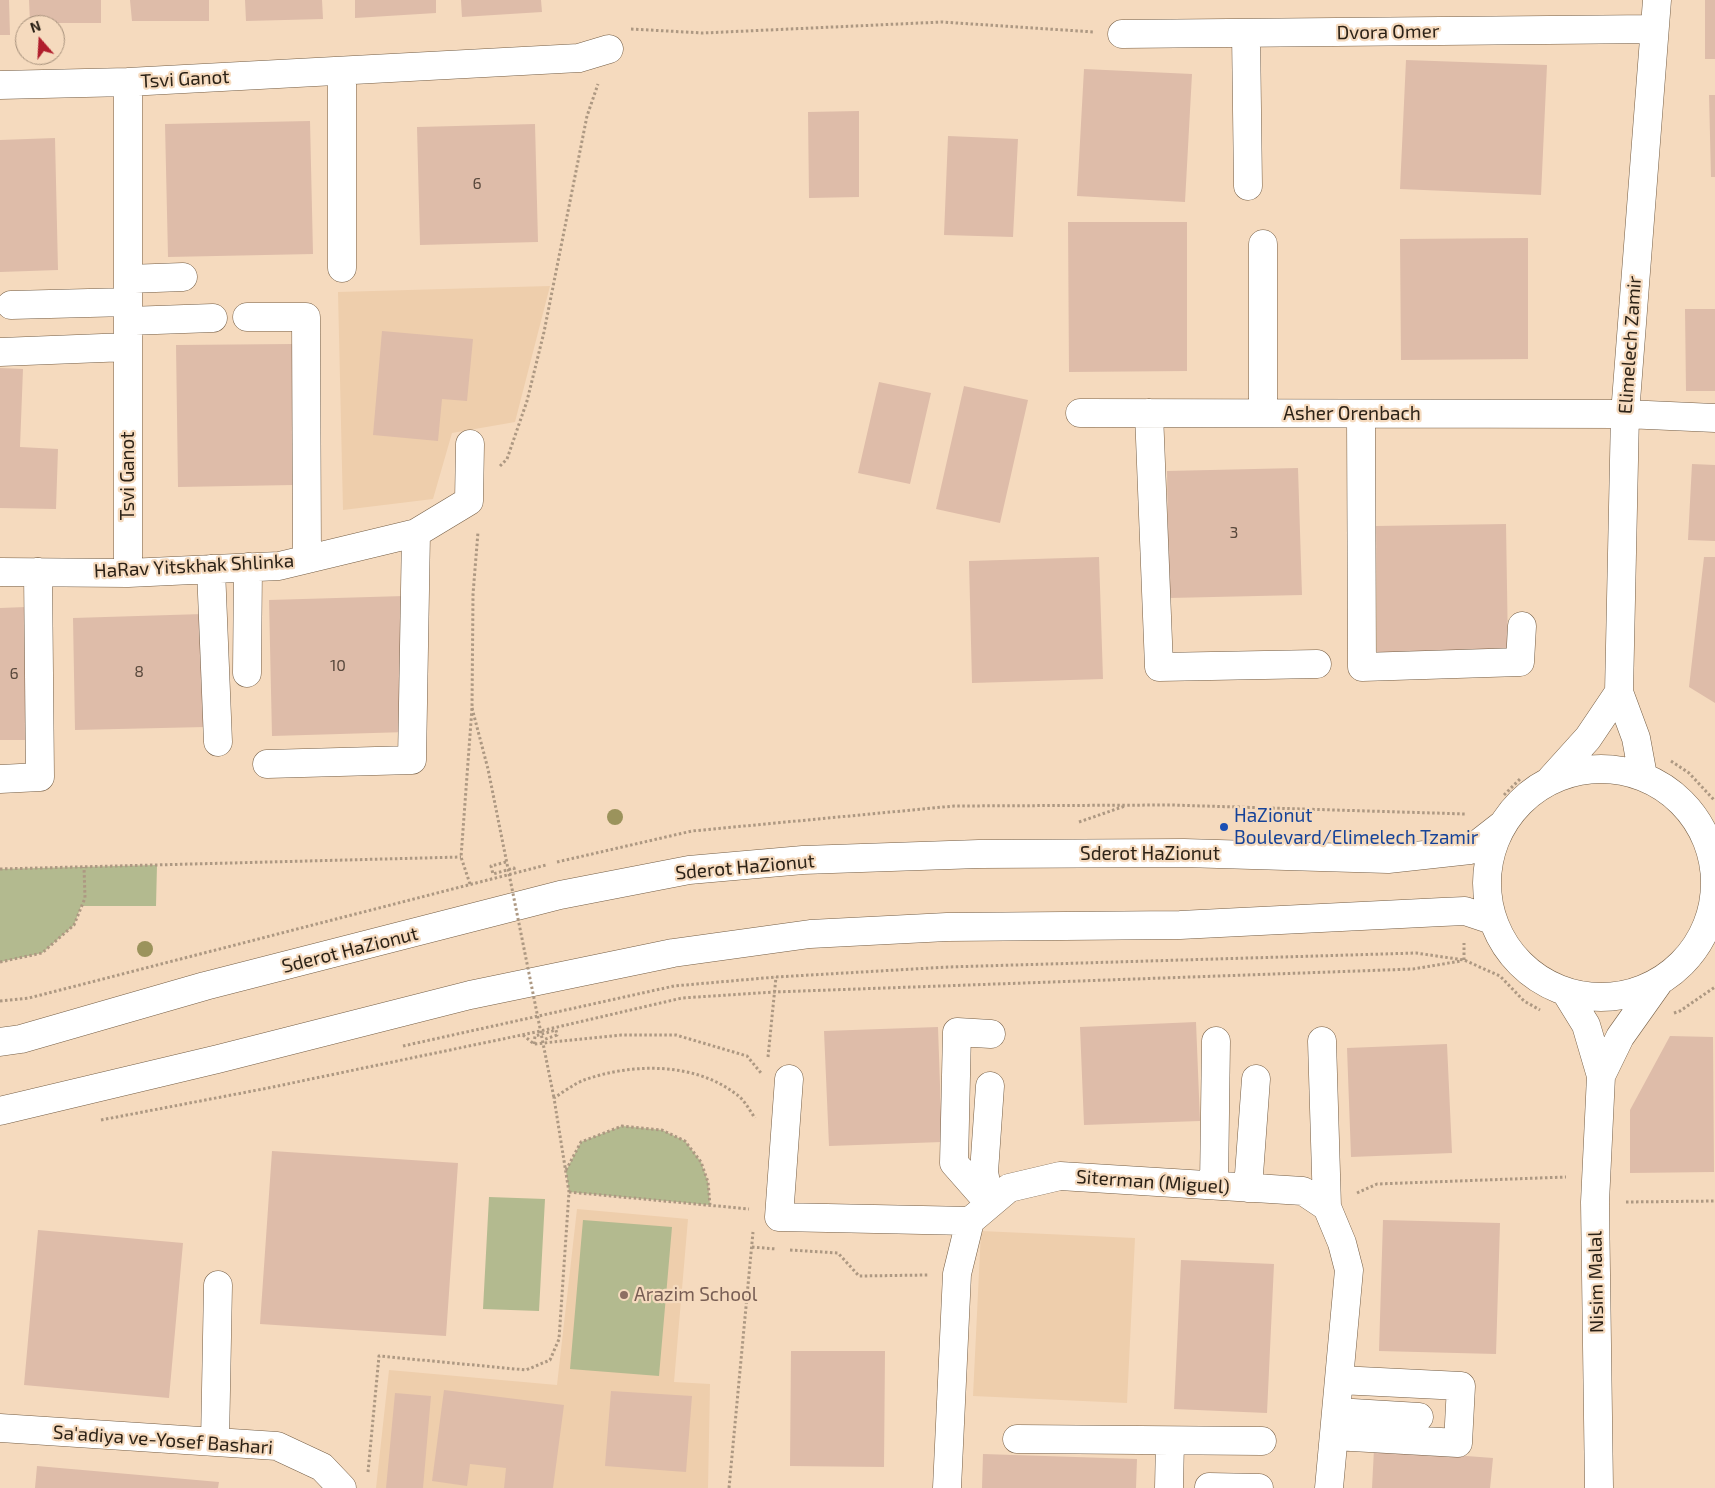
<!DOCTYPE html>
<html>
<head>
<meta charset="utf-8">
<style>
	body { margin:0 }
	#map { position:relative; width:1715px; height:1488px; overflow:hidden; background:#f5dabe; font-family:"Exo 2",sans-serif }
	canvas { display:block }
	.north { position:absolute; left:15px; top:15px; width:50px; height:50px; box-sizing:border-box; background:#f5dabe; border:1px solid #a5907b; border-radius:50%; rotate:341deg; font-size:14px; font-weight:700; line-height:20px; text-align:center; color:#2c2217 }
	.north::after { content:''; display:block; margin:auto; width:18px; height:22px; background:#b01d2c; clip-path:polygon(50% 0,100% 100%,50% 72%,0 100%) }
</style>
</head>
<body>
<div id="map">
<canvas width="1715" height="1488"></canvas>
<div class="north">N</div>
</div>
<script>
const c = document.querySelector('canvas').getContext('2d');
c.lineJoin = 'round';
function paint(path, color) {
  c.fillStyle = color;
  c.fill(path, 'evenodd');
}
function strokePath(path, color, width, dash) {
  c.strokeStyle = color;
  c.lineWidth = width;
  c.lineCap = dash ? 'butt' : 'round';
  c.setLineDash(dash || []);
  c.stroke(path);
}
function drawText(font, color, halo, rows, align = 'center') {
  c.font = font + ' "Exo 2",sans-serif';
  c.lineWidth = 4.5;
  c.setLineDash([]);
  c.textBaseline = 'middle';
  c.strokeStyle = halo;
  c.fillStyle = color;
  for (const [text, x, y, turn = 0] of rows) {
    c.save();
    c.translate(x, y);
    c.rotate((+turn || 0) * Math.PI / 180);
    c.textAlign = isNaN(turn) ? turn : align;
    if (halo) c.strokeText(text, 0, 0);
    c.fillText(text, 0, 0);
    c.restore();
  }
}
const built = new Path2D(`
	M550 286 515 422 452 433 433 499 343 510 338 292Z
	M577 1209 688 1219 674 1382 710 1384 708 1488H376L389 1370 557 1385Z
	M981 1231 1135 1238 1127 1403 973 1396Z`);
const green = new Path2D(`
	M157 865 156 906H81L74 925 42 953 0 962V869Z
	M622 1126 662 1130 685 1141 701 1162 708 1182 710 1205 569 1192 566 1171 581 1142Z
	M489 1197 545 1199 539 1311 483 1309Z
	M583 1220 672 1227 659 1376 570 1369Z`);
const building = new Path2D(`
	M0 0H9L10 35H0Z
	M29 0H101V23H30Z
	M130 0H209V21H132Z
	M245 0H322L323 19 246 21Z
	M355 0H436V13L355 18Z
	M461 0H541L542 12 462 17Z
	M1705 0H1715V59H1705Z
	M1406 60 1547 65 1541 195 1400 189Z
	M1084 69 1192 74 1185 202 1077 196Z
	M1709 95H1715V177H1711Z
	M859 111V197L809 198 808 112Z
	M310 121 313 254 168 257 165 124Z
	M535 124 538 242 420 245 417 127Z
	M948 136 1018 139 1013 237 944 235Z
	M55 138 58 270 0 272V140Z
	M1068 222H1187V371L1069 372Z
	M1528 238V359L1401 360 1400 239Z
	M1685 309H1715V391H1686Z
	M382 331 473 339 467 401 442 399 438 441 373 435Z
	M292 344 293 485 178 487 176 345Z
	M0 368 23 369 20 447 58 449 56 509 0 508Z
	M879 382 931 393 910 484 858 473Z
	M964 386 1028 400 1000 523 936 509Z
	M1692 464 1715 465V541L1688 540Z
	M1298 468 1302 595 1169 598 1167 471Z
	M1506 524 1508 650 1377 653 1376 526Z
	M1099 557 1103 679 972 683 969 561Z
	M1704 557H1715V703L1689 687Z
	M404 596 407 732 272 736 269 600Z
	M26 607 29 740H0V608Z
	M203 614 205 727 75 730 73 618Z
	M1196 1022 1200 1121 1084 1125 1080 1027Z
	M938 1027 942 1142 829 1146 824 1031Z
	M1670 1036 1713 1037 1714 1172 1630 1173V1110Z
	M1447 1044 1452 1153 1351 1157 1347 1048Z
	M272 1151 458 1163 446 1336 260 1324Z
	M1383 1220 1500 1223 1496 1354 1379 1351Z
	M38 1230 183 1243 169 1398 24 1385Z
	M1181 1260 1274 1264 1267 1413 1174 1409Z
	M791 1351H885L884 1467 790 1466Z
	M444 1390 564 1405 553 1488H504L506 1468 470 1464 467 1486 432 1481Z
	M611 1391 692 1396 686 1472 605 1466Z
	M395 1393 431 1396 423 1488H386Z
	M1374 1449 1493 1458 1490 1488H1372Z
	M983 1454 1137 1459 1136 1488H982Z
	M37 1466 219 1482 218 1488H35Z`);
const path = new Path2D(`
	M631 29 703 33 942 22 1094 32
	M500 466 507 459 527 401 544 332 587 116 598 84
	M1671 761 1689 773 1715 801
	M1504 795 1521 778
	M1079 822 1125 806
	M506 862 491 866 493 874 514 868 515 872
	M557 862 692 831 954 806 1171 805 1466 814
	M0 869 461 857
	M470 884 461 857 472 708 473 594 478 532
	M1464 960V943
	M0 962 42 953 74 925 85 898 84 867
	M0 1001 29 998 546 865
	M1674 1013 1680 1011 1715 987
	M523 1035 534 1044 621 1035H676L747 1056 761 1073
	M534 1044 535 1036 556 1030 557 1035 543 1040
	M403 1046 674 986 776 977 948 967 1416 953 1464 960 1500 976 1524 1001 1540 1010
	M768 1057 776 977
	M101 1120 268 1088 536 1032 682 998 774 992 1413 969 1461 961
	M566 1170 581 1142 622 1126 662 1130 685 1141 701 1162 708 1182 710 1205
	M569 1192 749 1209
	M1357 1193 1377 1184 1566 1177
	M1626 1202 1715 1201
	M752 1247 776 1249
	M790 1250 838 1253 859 1276 928 1275
	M368 1472 379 1356 526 1370 550 1360 559 1339 569 1192 554 1098C563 1092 574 1084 584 1080 632 1063 694 1062 736 1094 744 1099 750 1111 755 1118
	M729 1488 753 1232`);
const minor = new Path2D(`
	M1246 33 1248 186
	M1122 34 1654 29
	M342 71V268
	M0 85 128 82
	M128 279 183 277
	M11 305 128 302
	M247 317H306L307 559
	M128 321 213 318
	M0 352 128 347
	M1080 413 1625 414 1715 418
	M1149 413 1159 667 1317 664
	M1263 413V244
	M1361 414 1362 667 1520 662 1522 626
	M211 569 218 742
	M0 572 128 573 279 566 416 533 469 501 470 444
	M128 573V82L579 58 609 49
	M247 673 248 567
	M267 764 412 760 416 533
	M1487 883a114 114 0 1 1 228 0a114 114 0 1 1-228 0Z
	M1643 776 1636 738 1619 692 1625 414 1657 0
	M0 779 40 777 38 572
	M1551 779 1588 738 1619 692
	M1565 991 1586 1025 1601 1076 1595 1202 1599 1488
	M1322 1041 1327 1207
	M0 1042 21 1039 205 986 560 895 689 870 803 860 979 854 1184 853 1388 859 1470 850 1502 825
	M1601 1076 1620 1037 1659 982
	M789 1079 779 1217 970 1221
	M990 1086 984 1172 990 1204
	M0 1111 218 1059 470 995 673 953 810 934 947 927 1180 925 1442 912 1465 911 1492 920
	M1214 1185 1216 1041
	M1248 1188 1256 1079
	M990 1204 954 1163 957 1032 991 1034
	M1336 1412 1419 1417
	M0 1428 277 1446 322 1467 342 1488
	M1334 1436 1458 1443 1461 1386 1339 1380
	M1017 1439 1262 1441
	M215 1442 218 1285
	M1209 1487 1259 1488
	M947 1488 957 1274 970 1221 1009 1188 1060 1176 1303 1191 1327 1207 1342 1243 1349 1270 1329 1488
	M1169 1488 1170 1441`);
const pathBridge = new Path2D(`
	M472 708 488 769 554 1098`);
const trees = [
	[615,817],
	[145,949]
];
const markers = [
	[1224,827,5,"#1a4fb4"],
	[624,1295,5,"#8d6e63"]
];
const numberNames = [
	["6",477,184],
	["3",1234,533],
	["10",338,666],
	["8",139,672],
	["6",14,674]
];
const streetNames = [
	["Dvora Omer",1388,32,-1],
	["Tsvi Ganot",185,79,-3],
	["Elimelech Zamir",1630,345,-86],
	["Asher Orenbach",1352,414],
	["Tsvi Ganot",128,476,-90],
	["HaRav Yitskhak Shlinka",194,566,-3],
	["Sderot HaZionut",1150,854],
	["Sderot HaZionut",745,867,-5],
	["Sderot HaZionut",350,950,-14],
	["Siterman (Miguel)",1153,1182,4],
	["Nisim Malal",1596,1282,-91],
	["Sa'adiya ve-Yosef Bashari",163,1440,4]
];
const transitNames = [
	["HaZionut",1234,816],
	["Boulevard/Elimelech Tzamir",1234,838]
];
const educationNames = [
	["Arazim School",634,1295]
];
paint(built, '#eeceac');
paint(green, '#b3ba8f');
paint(building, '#debca9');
strokePath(minor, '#745d44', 29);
strokePath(path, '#ad9882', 3, [2.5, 2.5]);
strokePath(minor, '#fff', 28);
strokePath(pathBridge, '#ad9882', 3, [2.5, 2.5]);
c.fillStyle = '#9b935c';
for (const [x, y] of trees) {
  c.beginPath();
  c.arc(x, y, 8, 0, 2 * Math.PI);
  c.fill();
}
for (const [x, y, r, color] of markers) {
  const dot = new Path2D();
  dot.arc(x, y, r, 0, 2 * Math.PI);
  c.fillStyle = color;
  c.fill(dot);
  strokePath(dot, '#f5dabe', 2);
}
drawText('16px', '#58483c', null, numberNames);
drawText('19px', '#2c2217', '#f5dabe', streetNames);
drawText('19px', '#164399', '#f5dabe', transitNames, 'left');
drawText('19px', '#785e54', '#f5dabe', educationNames, 'left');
</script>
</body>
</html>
